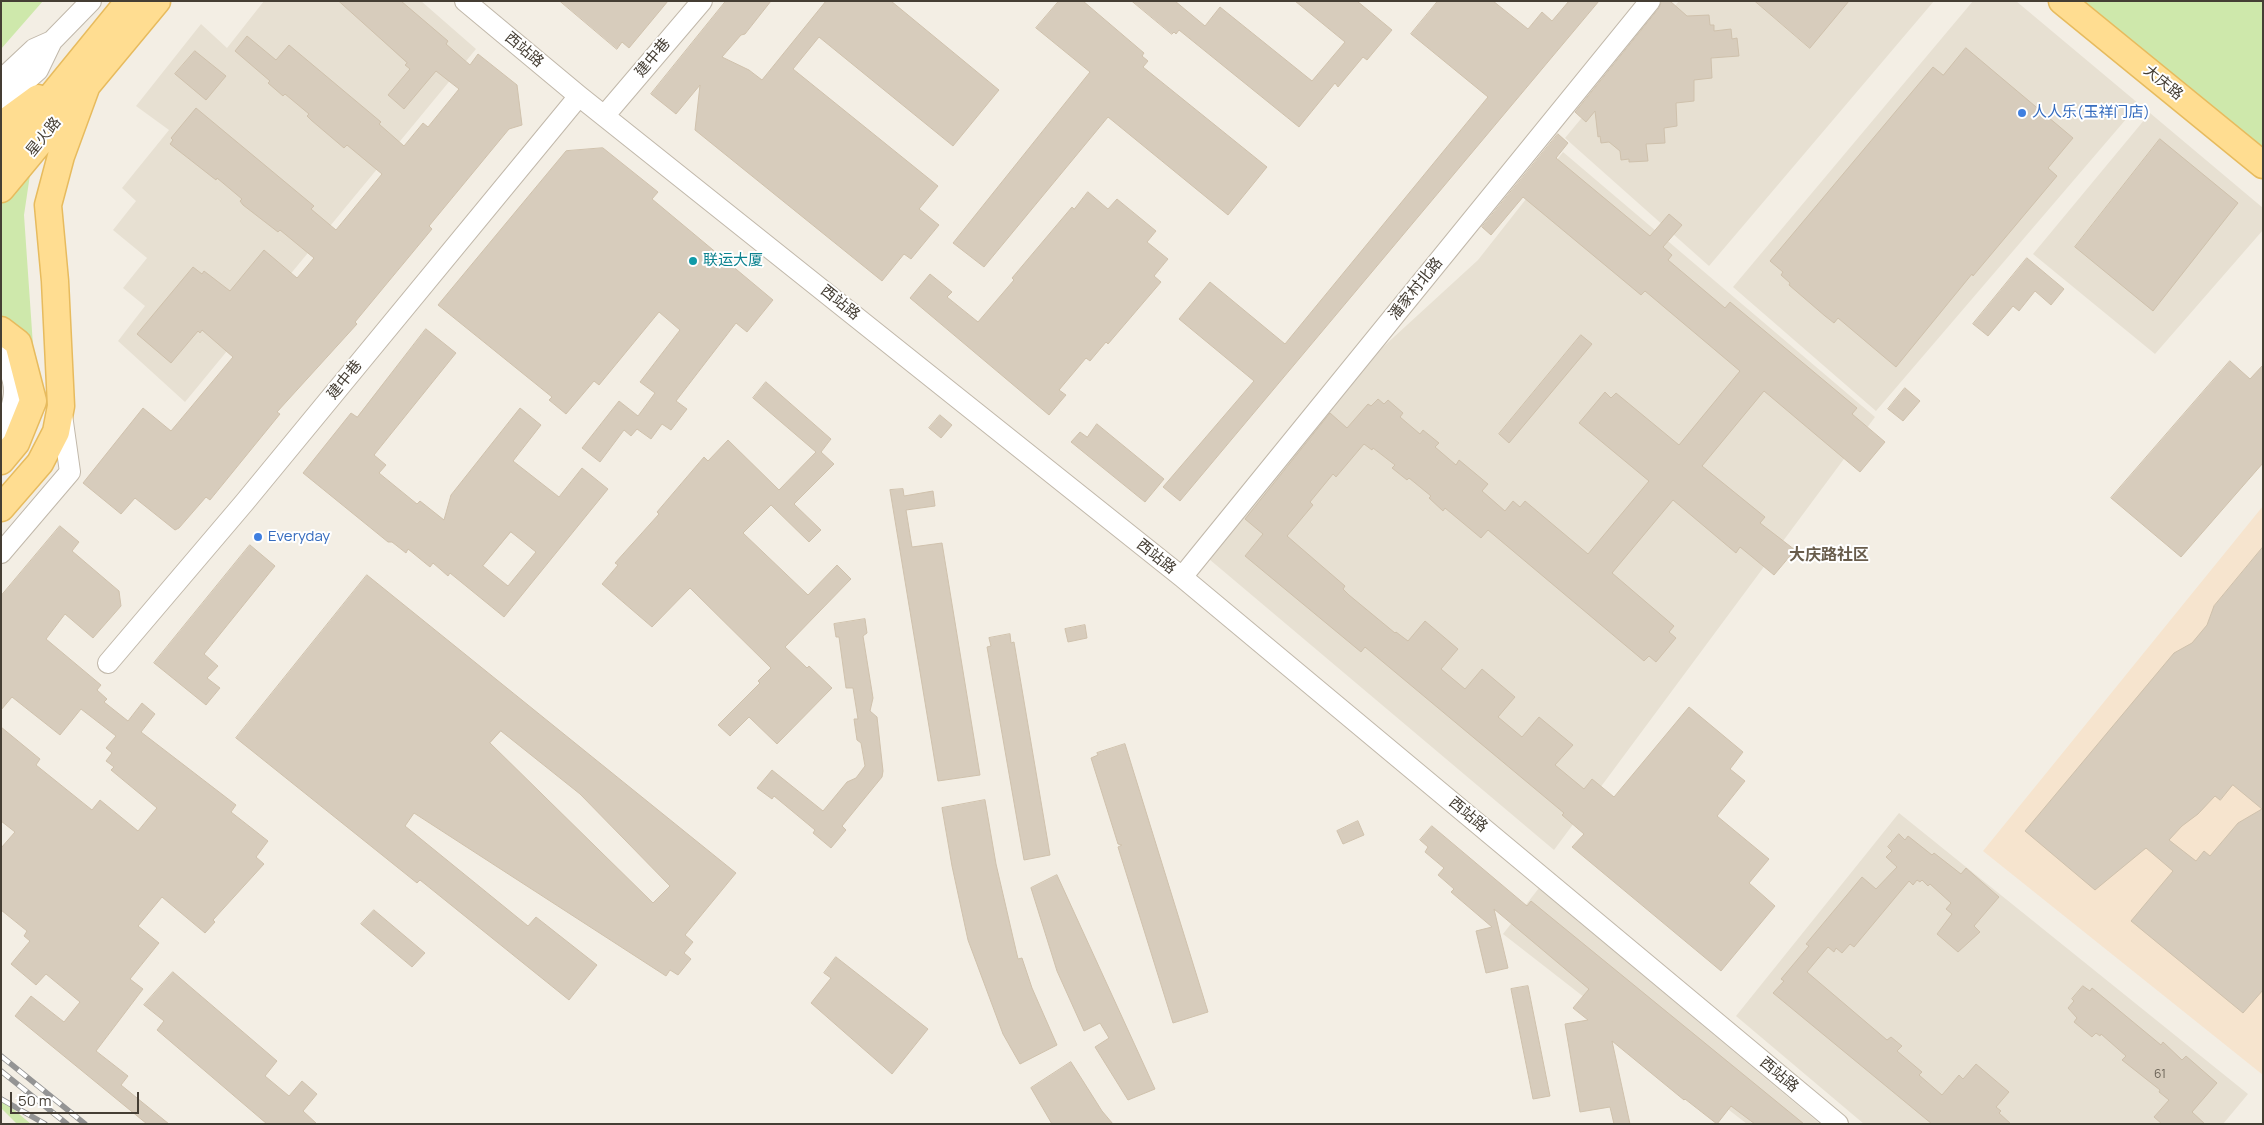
<!DOCTYPE html>
<html>
<head>
<meta charset="utf-8">
<style>
	body { margin:0 }
	#map { position:relative; width:2264px; height:1125px; overflow:hidden; background:#f3eee4; font-family:Manrope,sans-serif }
	canvas { display:block }
	.frame { position:absolute; inset:0; border:2px solid #453e34; pointer-events:none }
	.scale { position:absolute; left:10px; top:1092px; width:129px; height:22px; box-sizing:border-box; border:2px solid #453e34; border-top:0; padding-left:6px; font-size:15px; line-height:18px; white-space:nowrap; color:#453e34; -webkit-text-stroke:4px #fff; paint-order:stroke }
</style>
</head>
<body>
<div id="map">
<canvas width="2264" height="1125"></canvas>
<div class="frame"></div>
<div class="scale">50 m</div>
</div>
<script>
const c = document.querySelector('canvas').getContext('2d');
c.lineJoin = 'round';
function paint(path, color) {
  c.fillStyle = color;
  c.fill(path, 'evenodd');
}
function strokePath(path, color, width, dash) {
  c.strokeStyle = color;
  c.lineWidth = width;
  c.lineCap = dash ? 'butt' : 'round';
  c.setLineDash(dash || []);
  c.stroke(path);
}
function drawText(font, color, halo, rows, align = 'center') {
  c.font = font + ' Manrope,"Noto Sans SC",sans-serif';
  c.lineWidth = 4;
  c.setLineDash([]);
  c.textBaseline = 'middle';
  c.strokeStyle = halo;
  c.fillStyle = color;
  for (const [text, x, y, turn = 0] of rows) {
    c.save();
    c.translate(x, y);
    c.rotate((+turn || 0) * Math.PI / 180);
    c.textAlign = isNaN(turn) ? turn : align;
    if (halo) c.strokeText(text, 0, 0);
    c.fillText(text, 0, 0);
    c.restore();
  }
}
const residential = new Path2D(`
	M264 1H421L476 49 185 402 118 341 145 306 123 288 147 258 113 230 136 201 122 188 169 130 136 106 201 24 227 48Z
	M1679 1H1934L1709 266 1565 138Z
	M1973 1H2016L2139 104 1876 411 1733 287Z
	M2150 113 2263 208V230L2155 354 2033 254Z
	M1563 152 1875 417 1554 850 1209 559 1383 347 1478 260Z
	M1899 813 2248 1094 2223 1124H1864L1736 1016Z
	M1539 888 1820 1124H1747L1503 934Z`);
const commercial = new Path2D(`
	M2263 506V1075L1983 851Z`);
const green = new Path2D(`
	M1 1H43L1 49Z
	M2078 1H2263V153Z
	M31 168 24 215 36 389 1 319V204Z
	M1 1099 31 1124H17L1 1108Z`);
const building = new Path2D(`
	M339 1H401L448 41 446 44 470 65 478 54 517 85 522 125 509 129 429 226 432 229 355 322 357 324 277 412 280 414 210 500 206 497 179 528 175 530 135 498 121 514 83 483 143 408 171 431 233 357 202 330 200 333 198 331 171 363 137 334 193 267 202 274 204 271 230 291 264 250 297 278 314 258 280 230 278 232 243 205 240 201 242 199 217 178 216 180 170 144 173 140 171 138 196 108 314 206 311 209 336 230 382 174 347 145 344 148 311 120 307 116 309 114 285 94 283 96 268 83 270 81 235 51 247 36 276 60 289 45 381 122 379 124 404 146 423 123 428 127 459 89 436 71 404 109 388 95 410 69 405 65 407 63Z
	M560 1H668L629 48 622 42 617 49Z
	M726 1H771L745 34 741 35 722 57 749 70 762 80 826 1H891L999 90 953 146 819 37 793 69 938 186 919 209 939 225 911 259 904 254 882 281 695 130 700 85 676 114 651 94Z
	M1059 1H1083L1144 53 1142 56 1148 61 1143 67 1267 167 1228 215 1108 117 984 267 953 243 1090 72 1036 28Z
	M1132 1H1175L1205 26 1220 7 1312 81 1345 42 1295 1H1357L1392 30 1367 60 1363 57 1338 87 1335 83 1299 127 1179 30 1176 34 1174 32 1172 34Z
	M1438 1H1493L1528 29 1542 12 1552 21 1569 1H1599L1180 501 1163 487 1254 381 1179 319 1210 282 1285 344 1488 97 1411 34Z
	M1662 1H1670L1687 16 1709 15 1710 25H1714V31L1731 29 1732 39 1737 38 1739 56 1711 58 1712 78 1694 80V101L1676 103 1677 126 1664 128 1665 143 1646 144 1648 161 1629 162V159L1621 160 1620 151 1609 142 1601 143 1600 136 1598 137 1595 111 1586 122 1575 112 1659 8Z
	M1755 1H1849L1810 48Z
	M1966 48 2073 138 2048 168 2057 176 1973 276 1972 274 1896 367 1838 318 1834 323 1825 316 1789 285 1790 283 1781 275 1783 272 1770 261 1933 67 1943 75Z
	M195 51 226 76 206 100 175 74Z
	M1558 134 1568 143 1556 158 1650 236 1669 214 1682 225 1663 247 1672 255 1668 260 1725 308 1730 302 1857 408 1852 414 1885 442 1860 472 1764 391 1702 466 1765 517 1760 523 1795 550 1774 575 1740 547 1736 553 1673 500 1612 573 1674 626 1669 632 1676 638 1656 662 1649 656 1644 661 1488 530 1481 538 1445 508 1443 511 1429 498 1431 496 1409 478 1407 480 1392 468 1395 465 1373 448 1372 450 1364 444 1336 477 1333 474 1310 502 1313 505 1287 536 1345 586 1343 589 1349 595 1395 633 1396 632 1408 641 1425 621 1458 649 1441 669 1465 689 1482 669 1515 697 1498 717 1522 737 1539 717 1573 745 1555 765 1584 789 1592 779 1614 797 1689 707 1743 752 1730 769 1745 781 1717 816 1769 859 1749 883 1775 906 1721 971 1572 847 1584 834 1562 815 1564 813 1365 647 1361 652 1245 556 1263 534 1245 519 1330 413 1347 428 1368 404 1371 406 1378 399 1384 404 1388 400 1403 413 1400 417 1420 434 1423 430 1439 443 1435 447 1456 465 1459 460 1488 484 1482 491 1505 511 1513 501 1520 507 1525 501 1588 554 1649 481 1579 423 1605 392 1611 398 1616 393 1679 445 1740 371 1645 291 1641 295 1523 197 1491 235 1482 227Z
	M2160 139 2238 203 2153 311 2075 247Z
	M603 148 658 192 652 199 773 300 747 332 736 323 676 401 687 409 671 430 662 424 651 439 637 429 631 436 624 430 600 462 582 448 619 401 638 416 655 393 640 382 680 330 659 312 599 385 594 381 566 414 549 400 552 397 438 305 566 151Z
	M1088 192 1108 209 1117 199 1156 231 1147 242 1168 259 1154 276 1161 282 1108 344 1106 342 1090 361 1086 358 1059 390 1066 395 1049 415 910 298 930 274 952 292 947 297 978 322 1014 280 1012 278 1072 207 1074 209Z
	M2027 258 2064 289 2051 305 2035 291 2019 311 2013 306 1988 336 1973 324Z
	M426 329 456 353 374 455 386 465 379 473 417 504 420 501 444 520 451 495 520 408 541 425 513 461 559 497 582 468 608 489 504 617 450 573 448 576 433 563 430 567 408 549 406 553 392 542H388L303 473 351 413 357 417ZM511 532 536 552 508 586 483 566Z
	M1581 335 1592 344 1509 443 1499 434Z
	M2230 361 2250 379 2263 365V463L2181 557 2111 498Z
	M766 382 831 439 821 452 834 464 794 504 821 530 809 542 771 505 743 533 808 595 837 565 851 579 785 647 807 668 809 666 832 688 777 744 749 717 730 736 718 725 760 683 758 681 771 668 690 588 652 627 602 584 618 565 615 563 659 514 657 512 704 457 708 461 728 440 779 490 816 452 753 398Z
	M1905 388 1920 401 1903 421 1888 409Z
	M940 415 952 425 941 438 929 428Z
	M1097 424 1164 479 1145 502 1071 442 1080 432 1087 437Z
	M903 489 904 496 933 491 935 506 906 510 912 547 942 543 980 775 938 781 890 490Z
	M60 526 79 542 72 551 119 591 121 606 93 638 65 614 46 639 101 685 97 690 107 699 104 702 128 721 142 703 155 714 141 732 236 805 231 812 268 841 256 857 264 864 213 920 215 922 205 933 162 897 138 926 159 943 130 979 143 989 96 1051 128 1076 121 1085 169 1124H147L15 1016 31 996 64 1022 80 1002 46 974 36 985 11 964 30 941 24 936 27 931 1 910V848L15 832 1 821V727L40 759 36 765 92 810 100 800 138 831 157 808 111 770 114 767 106 761 112 753 106 748 116 736 81 709 60 735 12 697 1 710V596Z
	M250 545 275 566 204 654 218 666 207 678 220 688 206 705 154 663Z
	M2263 547V990L2243 1013 2131 921 2173 871 2146 848 2095 890 2025 831 2174 653 2192 643 2207 625 2214 606ZM2233 785 2262 809 2238 823 2210 856 2204 851 2196 861 2169 840 2182 826 2198 814 2215 796 2220 800Z
	M367 575 736 873 685 935 693 942 684 953 691 959 678 975 670 970 666 976 414 813 405 826 528 926 536 917 597 965 569 1000 420 880 417 883 236 738ZM501 731 580 794 670 886 653 903 490 743Z
	M865 619 867 633 863 636 873 698 870 711 877 717 883 771 882 777 842 826 846 830 831 848 813 833 815 830 774 796 772 799 757 788 772 770 823 811 847 782 856 778 865 766 861 743 857 740 854 719H858L853 688H846L839 637H836L834 624Z
	M1085 625 1087 638 1068 642 1065 629Z
	M1010 634 1011 643 1014 642 1050 855 1024 860 987 647 991 646 989 638Z
	M1125 744 1208 1012 1173 1023 1118 847 1122 845 1118 844 1091 758 1098 755 1097 753Z
	M985 800 996 864 1018 959 1022 958 1032 988 1057 1045 1020 1064 1003 1034 968 940 952 866 942 808Z
	M1358 821 1364 835 1343 844 1337 831Z
	M1432 826 1527 906 1531 901 1804 1124H1755L1731 1106 1717 1124 1685 1099 1684 1100 1612 1041 1630 1124H1614L1610 1107 1580 1112 1565 1024 1588 1020 1573 1008 1589 989 1494 909 1508 968 1486 973 1476 931 1492 927 1451 892 1454 889 1438 875 1444 868 1425 852 1428 847 1420 840Z
	M1899 834 1905 840 1908 836 1932 855 1934 853 1961 874 1966 868 1999 897 1974 926 1980 932 1958 952 1937 934 1952 914 1946 909 1951 903 1930 884 1928 886 1922 880 1920 882 1917 880 1913 885 1909 881 1854 947 1850 944 1842 953 1836 948 1834 952 1828 947 1807 972 1887 1040 1891 1037 1902 1046 1897 1051 1922 1072 1919 1075 1942 1095 1959 1075 1963 1079 1976 1064 2009 1092 1996 1107 2001 1111 1999 1113 2011 1124H1932L1773 993 1784 981 1781 979 1809 946 1806 944 1862 877 1876 889 1897 867 1886 857 1892 851 1888 847Z
	M1057 875 1155 1089 1128 1100 1095 1047 1109 1038 1100 1023 1084 1031 1057 971 1031 888Z
	M374 910 425 953 412 967 361 924Z
	M836 957 928 1029 892 1074 811 1003 831 978 824 973Z
	M173 972 277 1061 265 1076 289 1096 302 1081 317 1094 303 1111 317 1124H267L157 1030 164 1021 144 1005Z
	M1528 986 1550 1096 1533 1099 1511 989Z
	M2083 986 2090 991 2092 988 2161 1045 2163 1042 2182 1060 2186 1056 2217 1083 2192 1112 2205 1124H2162L2154 1117 2169 1100 2159 1092 2160 1090 2122 1060 2126 1056 2101 1034 2100 1036 2096 1033 2092 1037 2074 1022 2077 1018 2068 1008 2074 1001 2072 999Z
	M1071 1062 1102 1111 1113 1124H1052L1031 1088Z`);
const minor = new Path2D(`
	M465 1 579 96 1182 577 1838 1124
	M1 80 34 49 52 41
	M1 103 38 70 52 41 91 1
	M605 115 702 1
	M1 357C22 383 14 406 1 434
	M1 553 70 472 62 415
	M1182 577 1650 1
	M108 663 244 503 579 96`);
const major = new Path2D(`
	M2062 1 2263 165
	M1 125 38 98
	M1 158 129 1
	M1 189 157 1
	M1 330 18 343 33 401 16 443 1 461
	M1 508 40 463 56 432 61 406 55 281 48 205 61 156 87 85`);
const rail = new Path2D(`
	M1 1056 85 1124
	M1 1071 67 1124
	M1 1099 45 1124`);
const markers = [
	[2022,113,5,"#3f7fe0"],
	[693,261,5,"#0f9aa8"],
	[258,537,5,"#3f7fe0"]
];
const numberNames = [
	["61",2160,1075]
];
const streetNames = [
	["西站路",524,50,40],
	["建中巷",653,58,-50],
	["大庆路",2163,83,39],
	["星火路",44,137,-51],
	["潘家村北路",1416,289,-51],
	["西站路",840,303,39],
	["建中巷",345,380,-51],
	["西站路",1156,557,39],
	["西站路",1468,815,40],
	["西站路",1779,1075,40]
];
const shopNames = [
	["人人乐(玉祥门店)",2032,113],
	["Everyday",268,537]
];
const cultureNames = [
	["联运大厦",703,261]
];
const neighbourhoodNames = [
	["大庆路社区",1829,556]
];
paint(residential, '#e7e0d2');
paint(commercial, '#f6e4ce');
paint(green, '#cee8ab');
paint(building, '#d7ccbc');
strokePath(building, '#cfc1ac', 1);
strokePath(minor, '#c1b8aa', 22);
strokePath(major, '#e7bb5e', 29);
strokePath(minor, '#fff', 20);
strokePath(major, '#ffdd91', 26);
strokePath(rail, '#949494', 5.5);
strokePath(rail, '#fff', 4, [11]);
for (const [x, y, r, color] of markers) {
  const dot = new Path2D();
  dot.arc(x, y, r, 0, 2 * Math.PI);
  c.fillStyle = color;
  c.fill(dot);
  strokePath(dot, '#fff', 2);
}
drawText('12px', '#6a6256', null, numberNames);
drawText('15px', '#453e34', '#fff', streetNames);
drawText('15px', '#366cbe', '#fff', shopNames, 'left');
drawText('15px', '#0d838f', '#fff', cultureNames, 'left');
drawText('bold 16px', '#685c4b', '#fff', neighbourhoodNames);
</script>
</body>
</html>
